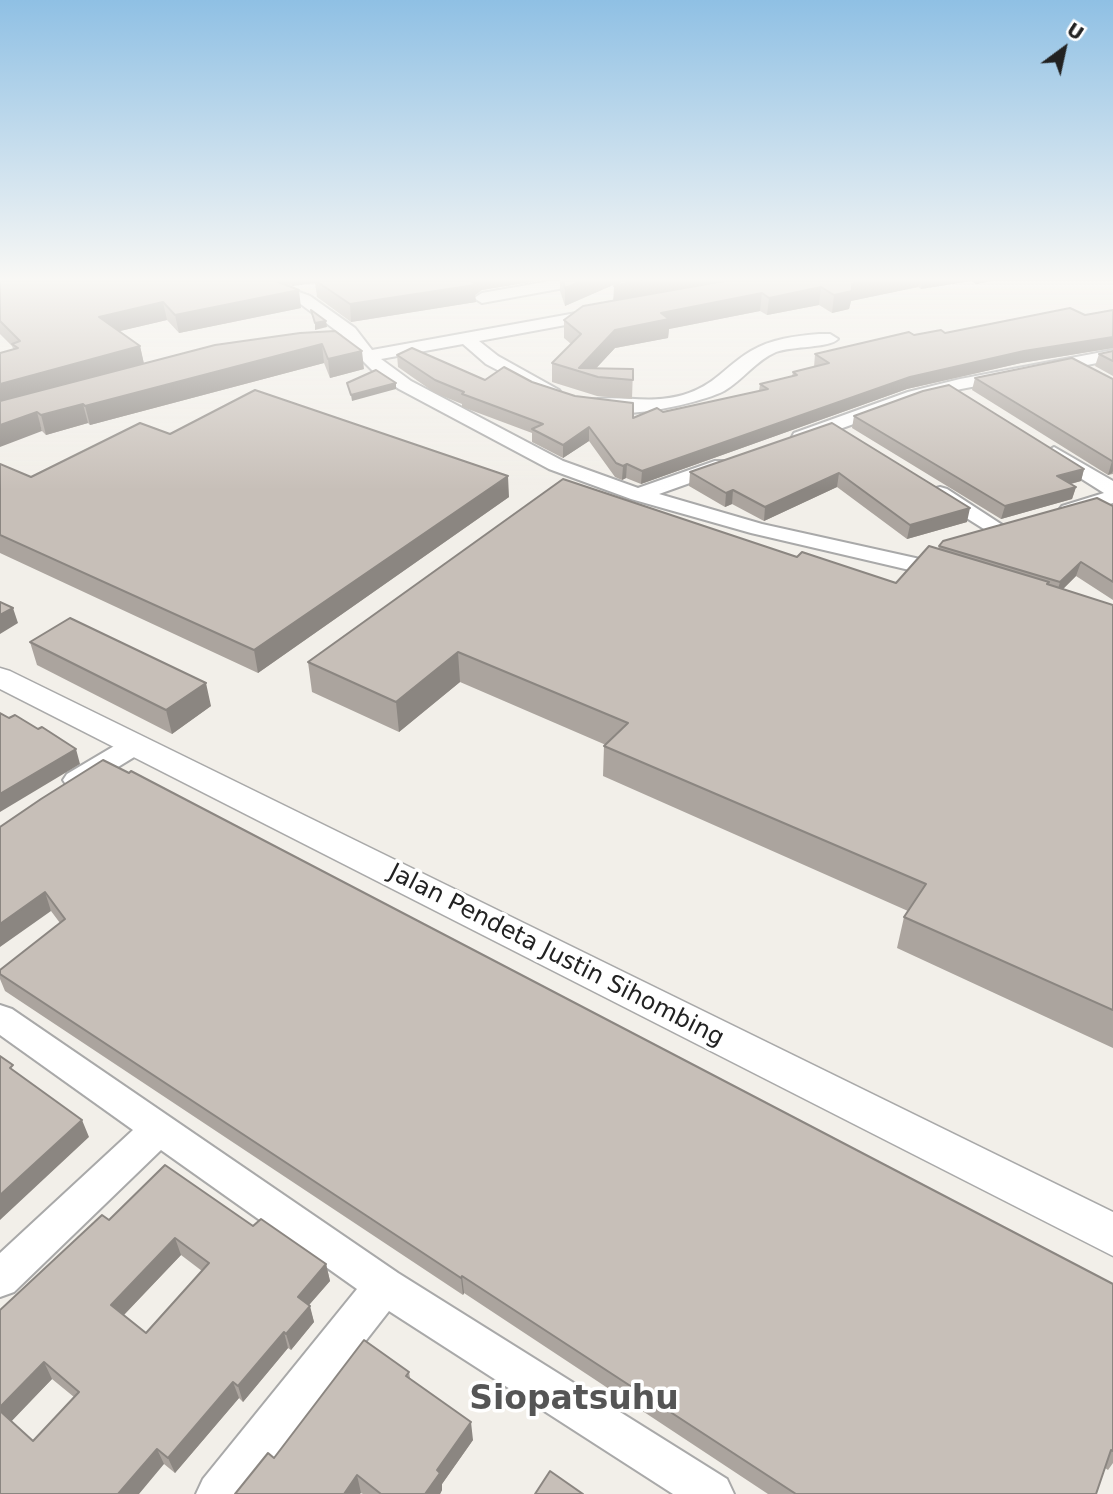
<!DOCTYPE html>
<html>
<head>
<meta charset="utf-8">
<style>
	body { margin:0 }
	#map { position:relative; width:1113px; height:1494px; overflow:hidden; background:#f2efe9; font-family:"DejaVu Sans",sans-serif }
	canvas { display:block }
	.north { position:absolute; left:1029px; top:14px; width:70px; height:70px; -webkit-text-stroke:5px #fff; paint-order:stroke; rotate:33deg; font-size:19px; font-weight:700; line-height:28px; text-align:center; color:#222 }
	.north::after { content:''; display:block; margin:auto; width:24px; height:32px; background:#222; clip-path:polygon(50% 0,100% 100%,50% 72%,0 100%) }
</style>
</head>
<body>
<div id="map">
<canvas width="1113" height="1494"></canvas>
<div class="north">U</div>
</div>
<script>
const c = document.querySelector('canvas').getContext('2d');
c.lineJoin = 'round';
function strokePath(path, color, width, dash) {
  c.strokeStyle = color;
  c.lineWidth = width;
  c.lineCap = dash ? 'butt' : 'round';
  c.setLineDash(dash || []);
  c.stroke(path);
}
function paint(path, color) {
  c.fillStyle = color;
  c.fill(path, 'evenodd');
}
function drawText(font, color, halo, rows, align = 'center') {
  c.font = font + ' "DejaVu Sans",sans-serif';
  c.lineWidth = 7;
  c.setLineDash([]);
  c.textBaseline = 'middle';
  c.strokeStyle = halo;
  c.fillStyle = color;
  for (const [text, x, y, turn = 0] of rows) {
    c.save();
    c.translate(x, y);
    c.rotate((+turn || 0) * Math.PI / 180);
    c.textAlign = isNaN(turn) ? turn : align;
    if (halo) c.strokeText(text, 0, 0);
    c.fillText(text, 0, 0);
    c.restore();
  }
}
const minor = new Path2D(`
	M247 281H269L310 296 355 328 372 350 598 309 604 311 606 314 598 319 479 341 498 356 559 390 562 394 559 398 553 399 486 364 463 344 381 359 411 381 563 461 638 488 715 461H729L732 465 729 469 659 494 762 524 956 567 959 572 956 577 948 579 751 533 631 499 549 469 399 389 374 372 347 345 342 335 298 302 250 284Z
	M550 281H583L575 286 482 303 474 298 482 293Z
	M819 334H830L838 339C830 348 792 346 776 352 755 361 743 380 724 391 701 403 606 426 588 404 591 400 591 399 597 399 626 396 651 404 683 395 716 385 724 367 751 351 771 339 795 336 819 334Z
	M1113 350V360L961 389 920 400 801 443 792 437 794 433 908 392 960 379Z
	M1054 447 1113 481V503L1069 516 1062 514 1059 510 1062 506 1104 493 1047 457 1044 453Z
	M940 487 947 489 1010 530 1006 534H992L933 497 930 493 933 489Z
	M135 737 144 739 148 745 144 751 87 786 77 789 67 786 63 780 67 774 126 739Z
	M0 1005 12 1009 398 1273 727 1479 734 1494H673L389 1311 246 1494H196L203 1479 357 1289 161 1150 14 1292 0 1297V1253L133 1130 0 1035Z`);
const tertiary = new Path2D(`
	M0 668 10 671 1113 1212V1256L0 689Z`);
const wall = new Path2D(`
	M0 281 301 308 179 333 167 320 120 331 140 346 144 364 300 333 364 369 330 378 324 363 90 425 88 423 46 435 42 431 12 346 0 334Z
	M277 281H536L482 290 475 295 476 302 351 322 317 297 315 283 292 286Z
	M560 281H991L976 284 970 281 921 289 918 287 851 301 849 309 832 313 819 305 767 315 760 311 669 329 668 338 615 348 596 368 633 369 632 399 597 396 552 382V363L571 344 564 338V320L613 301 618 283 565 306 560 291Z
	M1113 310V348L1021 363 907 389 641 484 626 478 622 480 615 477 589 441 563 458 532 442V433L465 408 462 407V404L435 393 398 367 397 355 485 380 532 382 633 418 759 391 760 384 792 376 793 372 814 367 815 354 914 335 945 333 1085 315Z
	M1113 351V376L1095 366 1099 354Z
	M975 378 1113 379V474L1108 475 972 390Z
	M854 416 1084 469 1081 481 1071 484 1076 487 1072 499 1001 519 852 428Z
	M832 423 967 522 907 539 837 487 764 521 732 504 725 507 689 486 690 472Z
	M170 434 509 497 258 673 0 553V464L31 477Z
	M1113 506V600L1076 576 1063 589 1113 605V1048L897 948 904 917 908 911 603 776 604 746 606 745 460 682 399 732 312 692 308 662 797 557 896 583 938 549 939 546Z
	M30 642 211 706 172 734 37 665Z
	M0 827 1113 1284V1463L1108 1470 1105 1468 1096 1494H768L464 1293 463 1295 5 991 0 979V970L60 923 51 911Z
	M109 1220 253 1226 326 1264 330 1281 309 1305 314 1322 291 1350 288 1348 243 1402 239 1398 175 1473 164 1464 0 1494V1310ZM181 1255 202 1271 146 1333 124 1315ZM52 1379 74 1397 33 1441 11 1421Z
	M409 1372 410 1378 473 1440 442 1484V1490L440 1494H363L274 1458Z`);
const shadedWall = new Path2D(`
	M292 281H315V283L292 286Z
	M471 281H536L482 290 475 295 476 302 351 322 350 304Z
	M583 281H622L565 306V288Z
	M641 281H737L613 303 614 286Z
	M866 281H919L918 287 851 301 849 309 832 313 834 295 852 284Z
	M923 281H970L921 289Z
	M977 281H991L976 284Z
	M821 287 819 305 767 315 769 298Z
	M299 290 301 308 179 333 175 315Z
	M762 293 760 311 669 329 668 338 615 348 590 375 579 368 615 330 661 313Z
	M163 302 167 320 103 335 99 317Z
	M326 321 327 327 315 330V323Z
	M1113 337V348L1021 363 907 389 641 484 642 471 910 377 1024 351Z
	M322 344 324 363 90 425 85 406Z
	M140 346 144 364 0 405V384Z
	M362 351 364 369 330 378 328 359Z
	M396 383V389L352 401 351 395Z
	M83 404 88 423 46 435 41 415Z
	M37 412 42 431 0 447V425Z
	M589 427V441L563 458V445Z
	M1112 461H1113V471L1112 473 1108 475Z
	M627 464 626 478 622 480 623 466Z
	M1084 469 1081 481 1054 488 1057 476Z
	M839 473 837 487 764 521 765 507Z
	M508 476 509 497 258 673 254 650Z
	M1076 487 1072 499 1001 519 1005 506Z
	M733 490 732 504 725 507 726 493Z
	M970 508 967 522 907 539 910 525Z
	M1081 562 1076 576 1056 596 1060 582Z
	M13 608 18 623 0 634V615Z
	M458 652 460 682 399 732 396 702Z
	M206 683 211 706 172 734 166 710Z
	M76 749 80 764 0 812V794Z
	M45 892 51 911 0 947V924Z
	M82 1120 89 1137 0 1220V1195Z
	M175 1238 181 1255 118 1321 111 1305Z
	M326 1264 330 1281 302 1313 298 1297Z
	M462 1276 464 1293 463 1295 461 1278Z
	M310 1306 314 1322 291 1350 286 1334Z
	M284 1332 288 1348 243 1402 238 1386Z
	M44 1362 52 1379 8 1425 0 1413V1407Z
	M233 1382 239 1398 175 1473 168 1458Z
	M471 1422 473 1440 442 1484V1490L440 1494H425L437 1470Z
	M157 1449 164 1464 139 1494H118Z
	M357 1475 361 1493 360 1494H344Z`);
const building = new Path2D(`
	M0 281H276L299 290 175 315 163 302 99 317 140 346 0 384V353L18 348 12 344 20 341 0 321Z
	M316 281H472L475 285 350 304Z
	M563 281H583L565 288Z
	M621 281H641L614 286Z
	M724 281H866L852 284V291L834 295 821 287 769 298 762 293 661 313 669 319 615 330 579 368 633 369V380L598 377 552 363 581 334 564 320 583 306Z
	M1070 308 1085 315 1113 310V337L1024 351 910 377 642 471 627 464 623 466 616 463 589 427 563 445 532 429 543 424 465 395 462 394 464 392 435 380 397 355 412 348 485 380 504 367 532 382 575 396 633 403V418L657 408 663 412 768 389 760 384 797 375 793 372 829 363 815 354 909 332 914 335 941 330 945 333Z
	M311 310 326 321 315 323Z
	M335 331 362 351 328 359 322 344 85 406 83 404 41 415 37 412 0 425V401L215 345 300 333Z
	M1113 351V361L1099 354Z
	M1072 358 1113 379V461H1112L975 378Z
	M376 370 396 383 351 395 347 383Z
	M949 385 1084 469 1057 476 1076 487 1005 506 854 416 923 391Z
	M255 390 508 476 254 650 0 535V464L31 477 140 423 170 434Z
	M832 423 970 508 910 525 839 473 765 507 733 490 726 493 690 472Z
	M563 479 797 557 802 552 896 583 929 546 1049 582 1047 584 1113 605V1010L904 917 926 884 604 746 628 723 458 652 396 702 308 662Z
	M1097 498 1113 506V582L1081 562 1060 582 939 546 943 541Z
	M0 602 13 608 0 615Z
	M70 618 206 683 166 710 30 642Z
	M0 713 9 718 15 715 38 729 42 727 76 749 0 794Z
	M103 760 129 773 131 771 1113 1284V1451L1111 1450 1096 1494H796L462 1276 461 1278 0 974V970L65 919 45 892 0 924V827L41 799Z
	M0 1056 13 1065 10 1068 82 1120 0 1195Z
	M165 1165 253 1226 261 1219 326 1264 298 1297 310 1306 286 1334 284 1332 238 1386 233 1382 168 1458 157 1449 118 1494H0V1411L33 1441 79 1392 44 1362 0 1407V1310L102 1215 109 1220ZM175 1238 209 1263 146 1333 111 1305Z
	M364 1340 409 1372 406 1376 471 1422 437 1470 440 1473 425 1494H381L357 1475 344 1494H235L268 1453 274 1458Z
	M550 1471 583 1494H535Z`);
const streetNames = [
	["Jalan Pendeta Justin Sihombing",556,956,27]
];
const nearQuarternames = [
	["Siopatsuhu",574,1400]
];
strokePath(minor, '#a9a9a9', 4);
strokePath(tertiary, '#a9a9a9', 3);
paint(minor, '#fff');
paint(tertiary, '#fff');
paint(wall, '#aba49e');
paint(shadedWall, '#8b8681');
paint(building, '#c7bfb8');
strokePath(building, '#8b8681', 2);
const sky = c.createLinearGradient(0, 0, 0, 490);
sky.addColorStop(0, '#8fc0e4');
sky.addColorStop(0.57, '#f9f8f5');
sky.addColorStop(1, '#f9f8f500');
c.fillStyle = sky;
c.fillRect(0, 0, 1113, 490);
drawText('24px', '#222', '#fff', streetNames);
drawText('bold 33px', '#555', '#fff', nearQuarternames);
</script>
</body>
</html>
